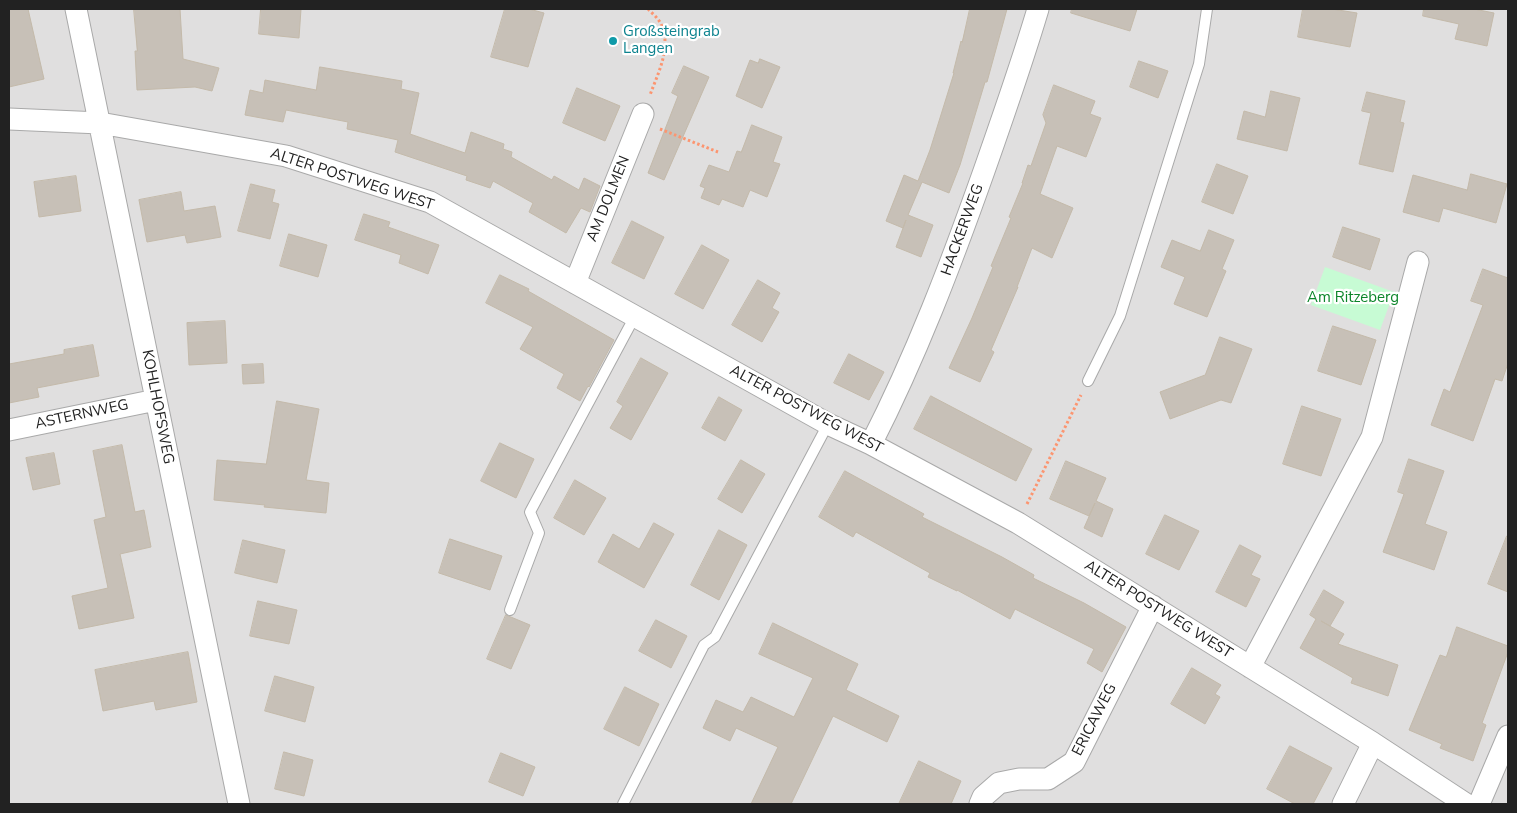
<!DOCTYPE html>
<html>
<head>
<meta charset="utf-8">
<style>
	body { margin:0 }
	#map { position:relative; width:1517px; height:813px; overflow:hidden; background:#f2f0e8; font-family:"Nunito Sans",sans-serif }
	canvas { display:block }
	.frame { position:absolute; inset:0; border:10px solid #222; pointer-events:none }
</style>
</head>
<body>
<div id="map">
<canvas width="1517" height="813"></canvas>
<div class="frame"></div>
</div>
<script>
const c = document.querySelector('canvas').getContext('2d');
c.lineJoin = 'round';
function paint(path, color) {
  c.fillStyle = color;
  c.fill(path, 'evenodd');
}
function strokePath(path, color, width, dash) {
  c.strokeStyle = color;
  c.lineWidth = width;
  c.lineCap = dash ? 'butt' : 'round';
  c.setLineDash(dash || []);
  c.stroke(path);
}
function drawText(font, color, halo, rows, align = 'center') {
  c.font = font + ' "Nunito Sans",sans-serif';
  c.lineWidth = 4.5;
  c.setLineDash([]);
  c.textBaseline = 'middle';
  c.strokeStyle = halo;
  c.fillStyle = color;
  for (const [text, x, y, turn = 0] of rows) {
    c.save();
    c.translate(x, y);
    c.rotate((+turn || 0) * Math.PI / 180);
    c.textAlign = isNaN(turn) ? turn : align;
    if (halo) c.strokeText(text, 0, 0);
    c.fillText(text, 0, 0);
    c.restore();
  }
}
const residential = new Path2D(`
	M9 9H1508V804H9Z`);
const park = new Path2D(`
	M1325 267 1394 292 1380 330 1311 305Z`);
const building = new Path2D(`
	M9 9H28L44 79 9 87Z
	M134 9H180L183 59 219 68 212 91 195 87 137 90 135 51H137Z
	M261 9H301L299 38 259 34Z
	M505 9H529L544 13 528 67 491 57Z
	M970 9H1007L987 82H985L960 165 949 193 922 182 908 215 933 225 921 257 896 247 906 220 903 228 886 221 904 175 918 181 930 150 954 73H953L961 41 962 42Z
	M1072 9H1137L1130 31 1071 13Z
	M1303 9H1332L1357 13 1350 47 1298 37Z
	M1424 9H1474L1494 13 1487 46 1455 39 1459 24 1423 16Z
	M760 59 780 67 762 108 736 96 750 60 758 63Z
	M1139 61 1168 71 1158 98 1130 87Z
	M684 66 709 77 664 180 648 173 678 96 672 93Z
	M320 67 402 81 401 89 419 93 410 134 465 153 471 132 504 144 503 149 512 152 511 157 552 180 554 176 579 190 584 178 600 186 590 212 581 208 566 233 529 212 533 203 493 181 490 188 466 180 467 176 395 152 398 140 347 129 348 122 286 110 283 122 245 115 250 90 263 93 265 80 316 90Z
	M1054 85 1095 101 1090 114 1101 118 1086 157 1057 146 1040 194 1073 208 1052 258 1032 248 1017 287H1018L991 350 994 352 980 382 949 368 972 318 993 267 991 266 1011 218 1009 217 1023 183H1022L1028 165 1031 166 1046 123 1043 115Z
	M577 88 620 106 605 141 563 123Z
	M1271 91 1300 98 1287 151 1237 139 1244 111 1265 117Z
	M1367 92 1405 101 1400 122 1404 123 1393 172 1359 164 1371 113 1362 111Z
	M752 125 782 137 773 162 780 164 767 197 750 190 743 207 722 199 719 205 701 198 705 188 700 186 709 165 729 172 737 151 741 152Z
	M1217 164 1248 176 1233 214 1202 202Z
	M1471 174 1507 184 1496 223 1443 208 1439 222 1403 212 1413 175 1467 190Z
	M76 176 81 211 39 217 34 182Z
	M251 184 275 190 272 202 279 204 270 239 238 231Z
	M181 192 184 211 215 206 221 237 187 243 185 235 147 242 139 200Z
	M364 214 390 222 388 227 439 245 428 274 399 263 401 255 355 240Z
	M632 221 664 237 644 279 612 263Z
	M1343 227 1380 239 1370 270 1333 257Z
	M1209 230 1234 240 1222 269 1226 271 1207 317 1174 304 1185 277 1161 267 1172 240 1200 251Z
	M289 234 327 245 318 277 280 266Z
	M702 245 729 260 703 309 675 294Z
	M1483 269 1508 278V363L1502 381 1495 379 1473 441 1431 425 1444 389 1450 392 1483 305 1471 301Z
	M500 275 529 289 528 291 614 340 589 387 588 386 580 401 557 388 564 374 520 349 533 327 486 303Z
	M758 280 780 293 772 308 779 312 762 342 732 325Z
	M225 321 227 363 189 365 187 323Z
	M1333 326 1376 340 1361 385 1318 371Z
	M1220 337 1252 349 1231 403 1221 400 1170 419 1160 392 1205 375Z
	M93 345 99 376 37 388 39 397 9 403V364L64 354V350Z
	M849 354 884 372 869 400 834 383Z
	M641 358 668 373 631 440 610 428 623 406 617 402Z
	M263 364 264 383 243 384 242 365Z
	M931 396 1032 449 1016 481 914 429Z
	M719 397 742 410 725 441 702 428Z
	M277 401 319 409 306 480 329 483 326 513 264 507 265 505 214 500 217 460 266 464Z
	M1302 406 1341 419 1321 476 1283 464Z
	M500 443 534 459 516 498 481 481Z
	M122 445 135 512 144 510 151 547 120 554 134 618 79 629 72 596 108 588 94 520 106 517 93 451Z
	M54 453 60 484 33 490 26 458Z
	M1409 459 1444 471 1425 524 1447 532 1434 570 1383 552 1404 494 1398 492Z
	M741 460 765 474 742 513 718 499Z
	M1066 461 1106 478 1096 501 1113 509 1102 537 1084 528 1095 503 1089 516 1050 499Z
	M845 471 924 514 922 517 1002 557 1034 575 1033 578 1084 603 1126 627 1102 672 1087 663 1094 649 1015 609 1010 619 957 590V591L928 577 930 573 856 532 853 537 819 517Z
	M575 480 606 498 584 535 554 518Z
	M1165 515 1199 531 1179 570 1146 554Z
	M654 523 674 534 644 588 598 562 613 534 639 549Z
	M719 530 747 545 719 600 691 585Z
	M1507 536H1508V592L1488 584Z
	M450 539 502 556 490 590 439 573Z
	M243 540 285 550 277 583 235 573Z
	M1240 545 1261 556 1251 575 1260 579 1246 607 1216 592Z
	M1324 590 1344 602 1330 626 1321 621 1344 634 1338 644 1398 665 1388 696 1351 683 1353 678 1300 648 1316 619 1310 615Z
	M258 601 297 610 289 644 250 636Z
	M506 615 530 625 511 669 487 659Z
	M656 620 687 636 671 668 639 651Z
	M773 623 858 664 846 690 899 716 887 742 833 716 791 804H751L778 747 736 728 730 741 703 728 716 700 743 712 751 697 794 717 813 678 759 654Z
	M1457 627 1508 646V652L1482 723 1486 725 1473 761 1440 748 1442 744 1409 730 1440 655 1446 657Z
	M188 652 197 702 156 710 154 701 103 711 95 670Z
	M1192 668 1221 685 1215 694 1220 697 1205 724 1171 704Z
	M275 676 314 687 305 722 265 711Z
	M625 687 659 704 639 746 604 729Z
	M1290 746 1332 768 1313 804H1295L1267 789Z
	M284 752 313 760 304 796 275 789Z
	M501 753 535 767 523 796 489 782Z
	M919 761 961 781 951 804H899Z`);
const path = new Path2D(`
	M648 9C652 13 658 18 661 24 672 47 658 73 650 95
	M660 129 718 152
	M1027 504 1081 395`);
const service = new Path2D(`
	M1088 381 1120 316 1199 64 1207 9
	M510 610 539 533 530 512 635 316
	M623 804 704 645 715 637 828 424`);
const minor = new Path2D(`
	M76 9 239 804
	M9 119 100 123 286 156 430 202 828 424 871 444 1018 523 1373 743 1466 804
	M575 283 643 114
	M9 430 156 400
	M871 444C916 356 951 264 984 171 1003 117 1022 63 1038 9
	M1250 667 1372 437 1418 262
	M980 804 983 797 999 783 1019 779H1048L1074 762 1153 606
	M1343 804 1373 743
	M1479 804 1508 736`);
const markers = [
	[613,41,5,"#0f9aa8"]
];
const cultureNames = [
	["Großsteingrab",623,32],
	["Langen",623,49]
];
const streetNames = [
	["ALTER POSTWEG WEST",352,180,18],
	["AM DOLMEN",609,199,-68],
	["HACKERWEG",963,230,-70],
	["KOHLHOFSWEG",157,407,79],
	["ALTER POSTWEG WEST",806,410,28],
	["ASTERNWEG",82,415,-12],
	["ALTER POSTWEG WEST",1158,610,32],
	["ERICAWEG",1095,720,-63]
];
const parkNames = [
	["Am Ritzeberg",1353,298]
];
paint(residential, '#e0dfdf');
paint(park, '#c7fbd4');
paint(building, '#c7c0b7');
strokePath(building, '#c4baaa', 1);
strokePath(service, '#a9a9a9', 12);
strokePath(minor, '#a9a9a9', 23);
strokePath(path, '#fc9570', 3, [2.5, 2.5]);
strokePath(service, '#fff', 10);
strokePath(minor, '#fff', 21);
for (const [x, y, r, color] of markers) {
  const dot = new Path2D();
  dot.arc(x, y, r, 0, 2 * Math.PI);
  c.fillStyle = color;
  c.fill(dot);
  strokePath(dot, '#fff', 2);
}
drawText('15px', '#0d838f', '#fff', cultureNames, 'left');
drawText('15px', '#222', '#fff', streetNames);
drawText('15px', '#0b8529', '#fff', parkNames);
</script>
</body>
</html>
